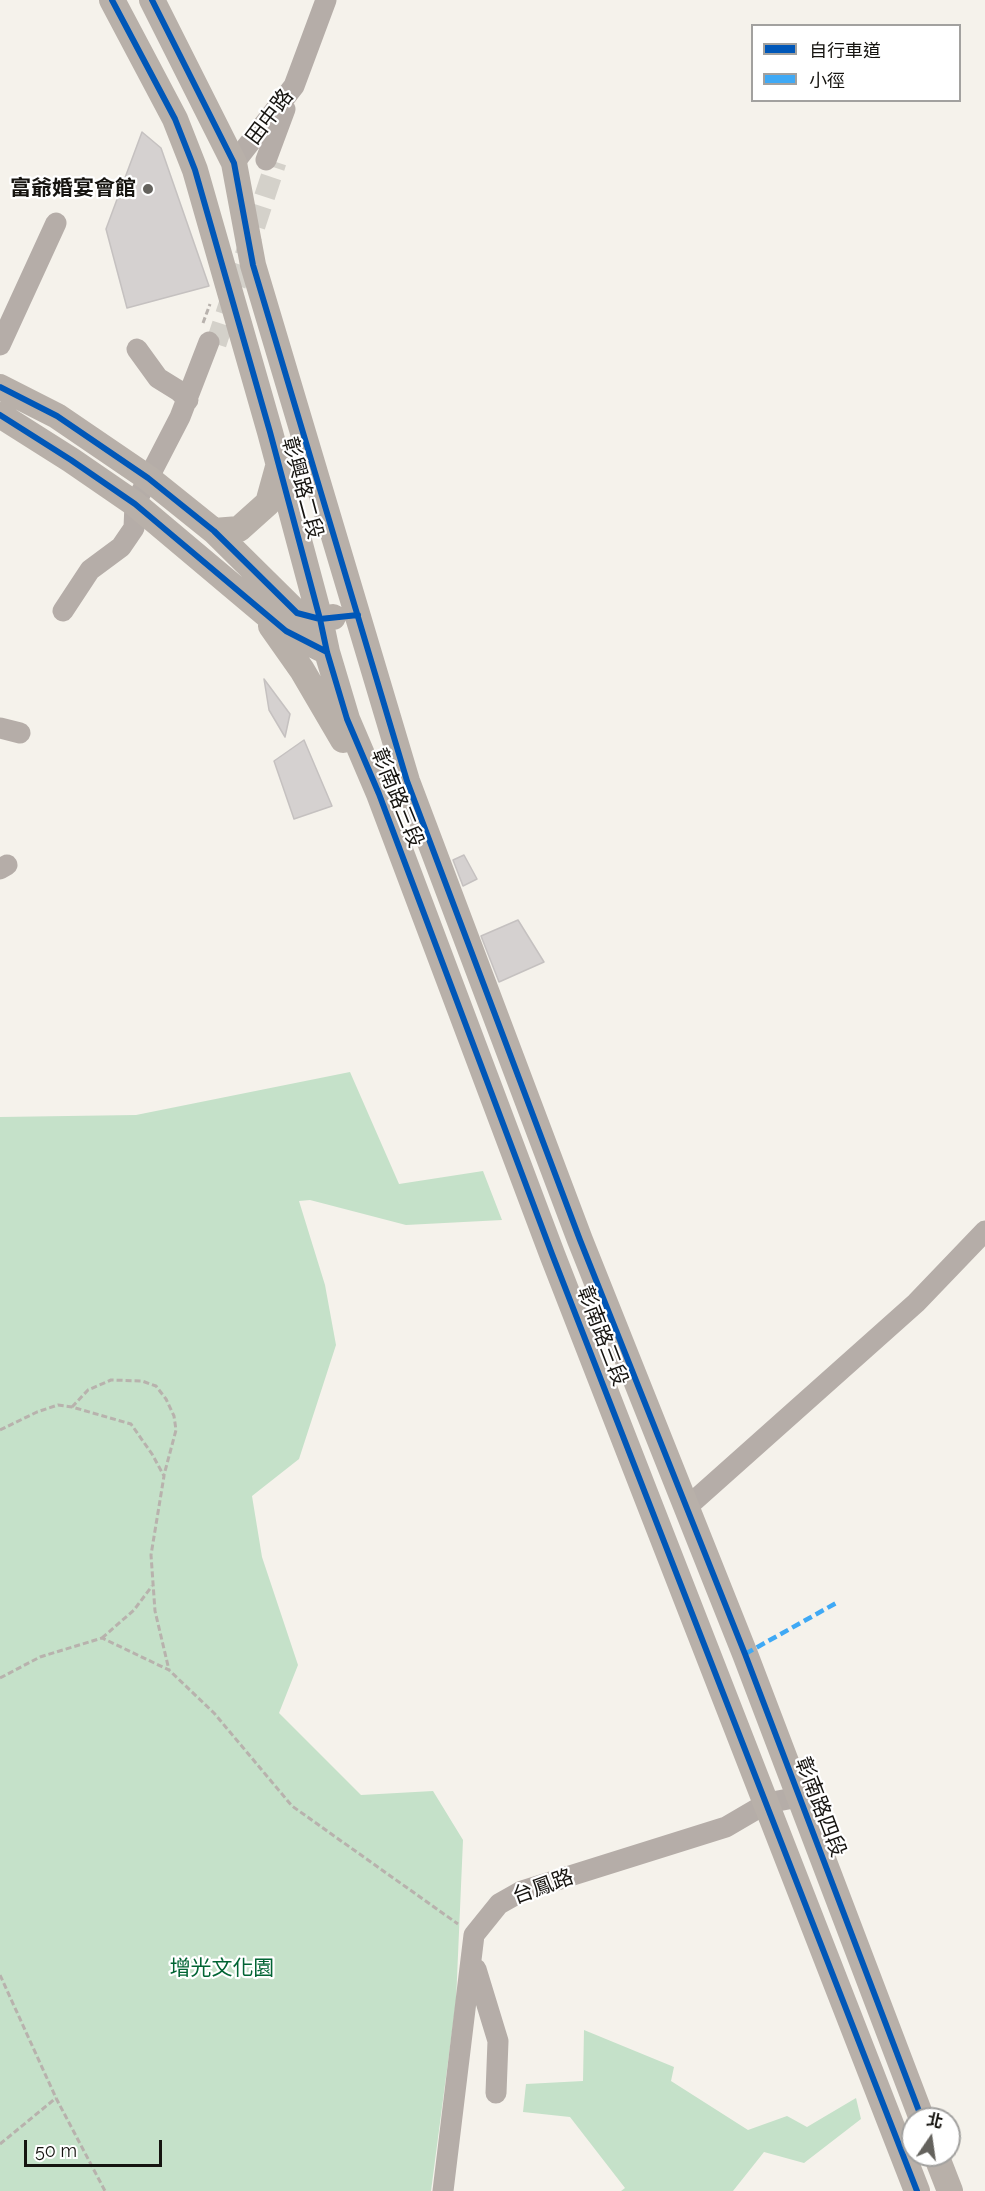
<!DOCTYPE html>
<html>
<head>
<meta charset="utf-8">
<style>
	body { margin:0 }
	#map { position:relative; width:985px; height:2191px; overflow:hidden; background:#f5f2eb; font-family:Raleway,"Noto Sans TC",sans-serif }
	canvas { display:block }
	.legend { position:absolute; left:751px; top:24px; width:210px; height:78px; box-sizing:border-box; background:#fff; border:2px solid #a2a19f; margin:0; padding:8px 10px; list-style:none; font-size:18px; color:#161410 }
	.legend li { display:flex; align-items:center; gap:12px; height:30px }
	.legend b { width:30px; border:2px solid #a2a19f }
	.north { position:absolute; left:901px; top:2107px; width:60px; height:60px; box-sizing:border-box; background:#fff; border:2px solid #a2a19f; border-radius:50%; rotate:13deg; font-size:16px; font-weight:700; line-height:24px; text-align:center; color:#161410 }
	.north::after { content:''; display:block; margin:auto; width:21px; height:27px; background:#64625d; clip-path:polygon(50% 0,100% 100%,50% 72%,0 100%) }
	.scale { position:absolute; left:24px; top:2140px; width:138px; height:27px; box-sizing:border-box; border:3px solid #161410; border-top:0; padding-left:8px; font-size:18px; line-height:21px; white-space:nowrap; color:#161410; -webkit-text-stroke:4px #fff; paint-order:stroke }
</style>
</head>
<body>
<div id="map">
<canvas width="985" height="2191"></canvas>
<ul class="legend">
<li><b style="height:8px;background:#0057b8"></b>自行車道</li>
<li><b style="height:8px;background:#3fa9f5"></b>小徑</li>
</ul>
<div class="north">北</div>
<div class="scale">50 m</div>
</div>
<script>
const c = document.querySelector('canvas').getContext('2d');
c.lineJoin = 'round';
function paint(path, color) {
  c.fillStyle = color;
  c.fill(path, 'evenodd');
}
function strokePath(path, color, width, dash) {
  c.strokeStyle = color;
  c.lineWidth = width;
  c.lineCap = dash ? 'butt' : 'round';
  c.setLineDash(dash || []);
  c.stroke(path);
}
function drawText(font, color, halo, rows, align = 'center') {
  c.font = font + ' Raleway,"Noto Sans TC",sans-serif';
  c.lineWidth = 4.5;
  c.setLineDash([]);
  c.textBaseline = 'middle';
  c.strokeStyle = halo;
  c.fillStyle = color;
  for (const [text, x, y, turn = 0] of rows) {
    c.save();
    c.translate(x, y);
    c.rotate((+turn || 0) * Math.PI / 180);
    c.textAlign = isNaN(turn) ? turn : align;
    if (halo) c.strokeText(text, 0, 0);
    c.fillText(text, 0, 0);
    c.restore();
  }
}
const green = new Path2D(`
	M350 1072 399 1184 483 1171 502 1220 406 1225 310 1200 299 1201 325 1285 336 1345 299 1459 252 1496 262 1557 298 1665 279 1713 361 1795 433 1791 463 1840 456 2001 431 2191H0V1117L136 1115Z
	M584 2030 674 2067 671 2081 748 2130 787 2116 807 2127 856 2098 861 2119 804 2163 764 2152 733 2191H621L625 2188 570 2117 523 2112 526 2084 583 2081Z`);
const building = new Path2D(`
	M142 132 161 148 209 286 127 308 106 229Z
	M264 679 290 714 285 737 269 710Z
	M304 740 332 806 294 819 274 761Z
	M464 855 477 879 463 886 453 860Z
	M518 920 544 962 499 982 481 936Z`);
const minorTunnel = new Path2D(`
	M216 344 276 162`);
const path = new Path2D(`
	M203 323 210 304
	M72 1407 88 1390 111 1380 142 1381 156 1386 166 1399 174 1416 176 1430 164 1475
	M0 1430 37 1412 58 1405 72 1407 131 1424 152 1454 164 1476 151 1555 155 1611 169 1670
	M102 1638 134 1610 152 1586
	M0 1678 40 1657 102 1638 169 1670 214 1713 292 1806 458 1924
	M0 1975 56 2098 105 2191
	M0 2144 56 2098`);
const minor = new Path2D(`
	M266 160 285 109
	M234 163 294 86 326 0
	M0 345 56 223
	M137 349 158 378 179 391 188 400
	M63 611 90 570 121 547 134 528 135 504 180 417 209 342
	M0 728 20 733
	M0 869 7 865
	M686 1508 916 1303 985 1231
	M476 1969 498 2041 496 2093
	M443 2191 474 1935 499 1904 522 1891 726 1827 767 1803 799 1797`);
const major = new Path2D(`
	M112 0 175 119 195 170 270 432 320 619 327 652 347 719 379 794 552 1254 917 2191
	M152 0 234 163 253 265 407 781 580 1240 745 1654 922 2119
	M0 387 57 416 148 478 214 531 297 613 320 619 333 617
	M0 415 71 460 135 504 286 631 327 652
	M214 531 239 529 268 503 278 467
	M271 626 302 670 343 740
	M936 2155 950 2191`);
const quiet = new Path2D(`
	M745 1654 838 1602`);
const cycleway = new Path2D(`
	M112 0 175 119 195 170 270 432 320 619 327 652 347 719 379 794 552 1254 917 2191
	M152 0 234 163 253 265 407 781 580 1240 745 1654 922 2119
	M0 387 57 416 148 478 214 531 297 613 320 619 358 615
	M0 415 71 460 135 504 286 631 327 652`);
const markers = [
	[148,189,6,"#64625d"]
];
const streetNames = [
	["田中路",270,117,-53],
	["彰興路二段",302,488,75],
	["彰南路三段",397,798,68],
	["彰南路三段",602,1336,69],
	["彰南路四段",820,1807,69],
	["台鳳路",543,1887,-20]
];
const poiNames = [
	["富爺婚宴會館",136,189]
];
const parkNames = [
	["增光文化園",222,1969]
];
paint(green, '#c5e1c9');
paint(building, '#d5d1d0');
strokePath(building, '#c5c1c0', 1.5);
strokePath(minorTunnel, '#d4d1ca', 21, [21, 10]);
strokePath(path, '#b8b2ad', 3, [6, 3]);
strokePath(minor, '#b5ada8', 21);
strokePath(major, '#b8b0a9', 26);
strokePath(quiet, '#3fa9f5', 4.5, [9, 4.5]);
strokePath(cycleway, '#0057b8', 6);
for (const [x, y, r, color] of markers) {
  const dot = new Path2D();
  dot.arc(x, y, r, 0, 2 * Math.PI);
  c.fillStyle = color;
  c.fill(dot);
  strokePath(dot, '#fff', 2);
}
drawText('21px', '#161410', '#fff', streetNames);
drawText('bold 21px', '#161410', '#fff', poiNames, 'right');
drawText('21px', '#026434', '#fff', parkNames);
</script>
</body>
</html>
